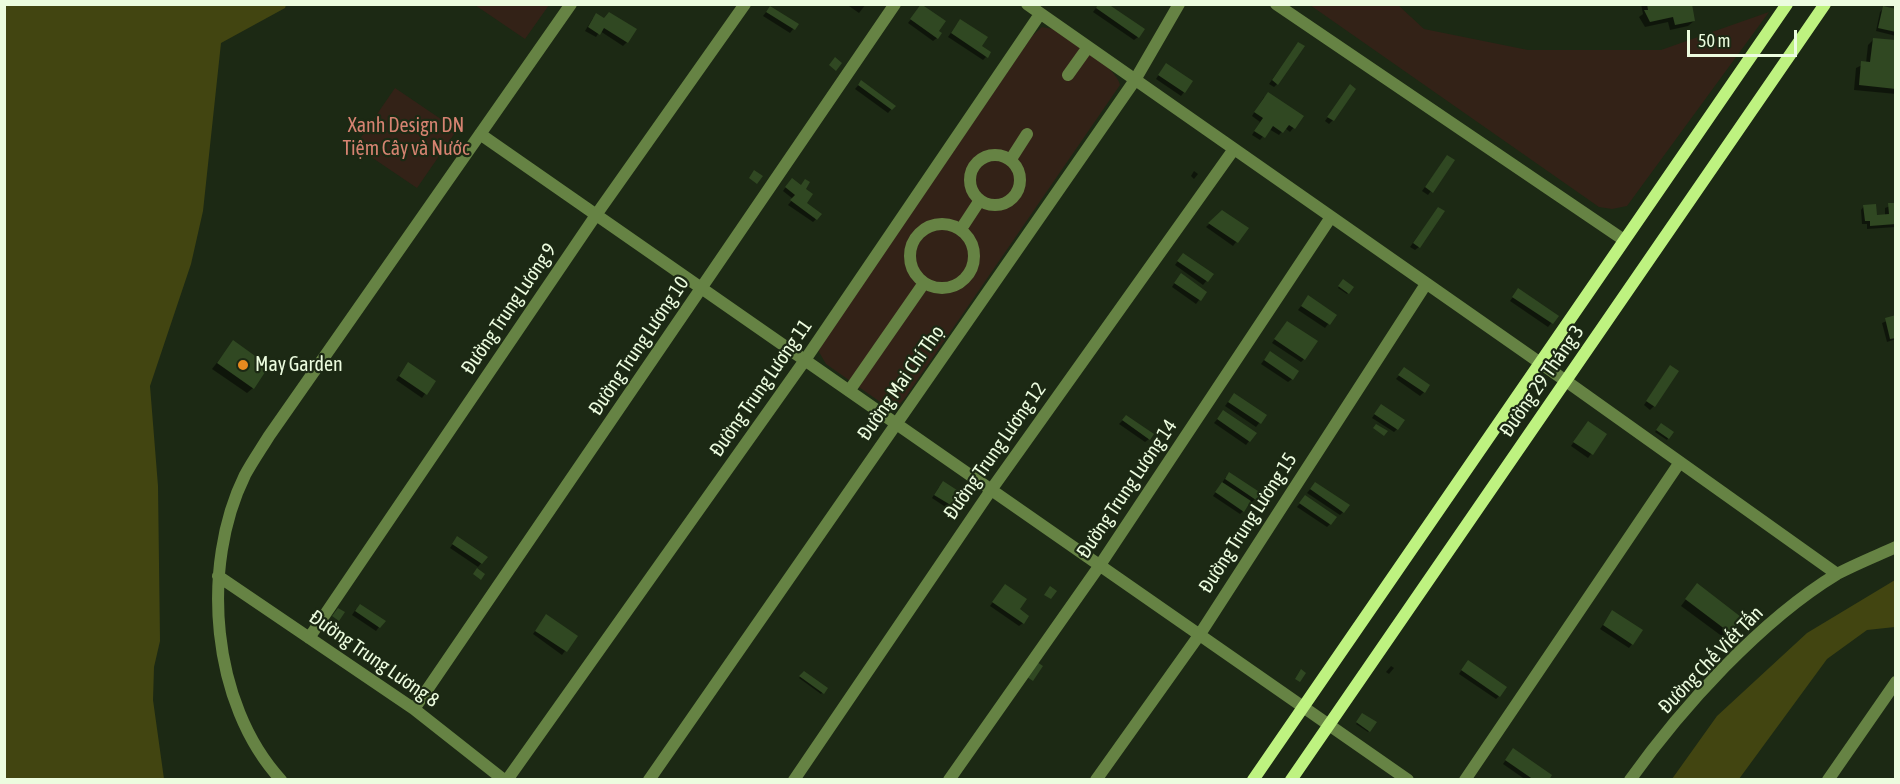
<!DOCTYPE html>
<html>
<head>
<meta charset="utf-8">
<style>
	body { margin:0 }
	#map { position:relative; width:1900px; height:784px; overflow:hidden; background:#1c2914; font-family:"Asap Condensed",sans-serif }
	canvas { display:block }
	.frame { position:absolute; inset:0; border:6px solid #ecfcdf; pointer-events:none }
	.scale { position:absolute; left:1687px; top:30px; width:110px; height:27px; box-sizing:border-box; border:3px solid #ecfcdf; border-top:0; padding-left:8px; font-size:18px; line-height:21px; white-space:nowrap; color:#ecfcdf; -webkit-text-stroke:4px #1c2914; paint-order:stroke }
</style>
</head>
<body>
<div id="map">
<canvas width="1900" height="784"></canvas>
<div class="frame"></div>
<div class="scale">50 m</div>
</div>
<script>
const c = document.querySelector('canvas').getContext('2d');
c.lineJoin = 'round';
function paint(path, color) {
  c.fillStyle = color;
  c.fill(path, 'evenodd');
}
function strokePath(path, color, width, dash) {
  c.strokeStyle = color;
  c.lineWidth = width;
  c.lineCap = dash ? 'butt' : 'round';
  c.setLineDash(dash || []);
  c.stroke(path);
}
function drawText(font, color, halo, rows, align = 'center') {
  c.font = font + ' "Asap Condensed",sans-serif';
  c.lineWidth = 4.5;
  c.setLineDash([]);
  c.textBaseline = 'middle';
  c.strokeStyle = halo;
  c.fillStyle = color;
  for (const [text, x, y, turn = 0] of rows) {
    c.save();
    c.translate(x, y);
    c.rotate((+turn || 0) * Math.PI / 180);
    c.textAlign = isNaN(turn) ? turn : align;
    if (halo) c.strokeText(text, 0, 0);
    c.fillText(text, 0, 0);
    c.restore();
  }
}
const green = new Path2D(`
	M475 5H549L525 39Z
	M1310 5H1398L1424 29 1528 50H1661L1769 12 1627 206 1612 209 1599 207Z
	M1042 27 1053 29C1070 41 1117 67 1120 85L905 398 900 404H883L826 364 819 352 820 346 1032 36Z
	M395 88 457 130 417 188 355 146Z`);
const water = new Path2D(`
	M5 4 286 5 285 8 221 43 203 211 191 264 150 386 158 486 160 641 154 667 153 700 164 779H5Z
	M1895 580V627L1867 630 1827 659 1739 779H1672L1717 716 1807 633Z`);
const shadow = new Path2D(`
	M846 4H866L859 13Z
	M1099 4 1138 37 1134 40 1093 12Z
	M1641 4H1689L1694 21 1688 26 1670 30 1668 22 1645 27 1639 17 1643 14Z
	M1884 8 1896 18V36L1876 31 1880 12Z
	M919 9 937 31V38L933 41 908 23Z
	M767 11 797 24 790 33 763 16Z
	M593 18 627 42 623 46 600 31 596 37 585 31Z
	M957 24 986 57 983 60 948 37Z
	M1873 40 1896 42V94L1854 90 1856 68 1866 63 1868 45Z
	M1295 47 1277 84 1274 87 1269 84Z
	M1163 68 1184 92 1181 96 1156 79Z
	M861 82 894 106 888 113 855 89Z
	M1347 90 1333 120 1329 124 1325 121Z
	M1264 97 1302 117 1290 132 1285 128 1279 135 1269 129 1260 140 1252 135 1260 122 1252 116Z
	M1444 161H1453L1428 195 1422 191Z
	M1194 171 1198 174 1194 179 1191 176Z
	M788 184 804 189V203L816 219 813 222 788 205 793 199 783 191Z
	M1896 204V227L1867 229V224H1862L1861 210 1864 206 1875 216H1885V208Z
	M1222 212 1247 228 1233 246 1206 227Z
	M1435 212 1419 247 1415 250 1410 247Z
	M1180 258 1212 274 1203 285 1175 265Z
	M1177 279 1205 292 1196 304 1172 287Z
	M1343 281 1352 287 1347 294 1338 288Z
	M1518 290 1557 316 1548 327 1510 301Z
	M1305 301 1335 315 1325 328 1298 310Z
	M1896 317V339L1887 342 1882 323Z
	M1284 326 1304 359 1301 362 1272 343Z
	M233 342 253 388 247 393 212 369Z
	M1267 356 1292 379 1288 382 1261 364Z
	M405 367 434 381 422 398 396 380Z
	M1667 371 1654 406 1650 410 1644 405Z
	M1401 373 1424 392 1420 396 1396 379Z
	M1231 398 1265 415 1256 427 1225 406Z
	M1378 409 1397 429 1394 432 1372 418Z
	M1220 416 1249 441 1246 445 1214 423Z
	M1123 420 1149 439 1145 442 1119 424Z
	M1661 425 1672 432 1667 440 1655 432Z
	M1585 426 1605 435 1588 458 1571 446Z
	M1226 477 1255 499 1240 514 1213 496Z
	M939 487 953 506 950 510 932 498Z
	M1312 487 1343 512 1340 515 1307 493Z
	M1302 501 1330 524 1327 527 1297 507Z
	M454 542 486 557 478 567 450 548Z
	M1002 589 1017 610 1023 623 1019 626 990 606Z
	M1692 591 1728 632 1723 637 1681 606Z
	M356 609 379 627 376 631 352 615Z
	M1609 616 1632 644 1629 648 1600 629Z
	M543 620 576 636 562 655 533 634Z
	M1391 666 1394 668 1389 674 1386 672Z
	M1464 666 1499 696 1496 699 1459 674Z
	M804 673 826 688 821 694 799 678Z
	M1363 715 1375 723 1368 732 1356 724Z
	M1510 754 1548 780H1526L1503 764Z`);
const building = new Path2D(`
	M921 4 946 21 939 31 942 33 938 39 910 19Z
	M1098 4H1108L1145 29 1139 38 1096 8Z
	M1647 4H1692L1695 21 1675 25 1673 17 1650 22 1644 10H1648Z
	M770 6 799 24 795 30 766 12Z
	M1883 6 1896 9V32L1878 28Z
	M609 12 637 29 628 43 604 28 600 35 588 27 596 13 604 18Z
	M960 19 988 37 982 46 991 52 988 58 951 33Z
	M1873 38 1896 40V89L1859 85 1861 61 1870 62Z
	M1298 42 1305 46 1278 85 1272 80Z
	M835 57 842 63 836 71 829 65Z
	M1166 63 1193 81 1185 93 1158 75Z
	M861 80 896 106 892 110 858 85Z
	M1350 84 1356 89 1334 121 1327 117Z
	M1268 92 1304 116 1295 129 1289 125 1283 133 1273 126 1265 138 1254 131 1263 118 1254 112Z
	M1447 155 1455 160 1433 193 1425 187Z
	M754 170 763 176 757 184 749 178Z
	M792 178 801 185 805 179 810 182 806 189 813 194 807 203 822 214 817 220 790 200 795 195 785 187Z
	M1888 203H1896V224L1870 226V221H1865L1863 205 1876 204 1877 215 1889 214Z
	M1438 207 1445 211 1420 248 1413 243Z
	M1222 210 1249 228 1238 243 1208 223Z
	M1183 253 1214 274 1208 282 1177 261Z
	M1181 273 1207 292 1201 301 1174 283Z
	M1343 279 1354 287 1349 294 1338 286Z
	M1518 288 1559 316 1553 324 1512 297Z
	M1308 295 1337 315 1330 325 1301 306Z
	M1896 315V338L1890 339 1885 318Z
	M1287 321 1318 341 1305 360 1274 339Z
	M233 340 269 366 254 389 217 363Z
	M1270 351 1299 371 1293 380 1264 360Z
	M408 362 436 381 427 395 399 376Z
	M1670 365 1679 371 1655 407 1646 401Z
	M1404 367 1430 385 1425 393 1398 375Z
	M1234 393 1267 415 1261 424 1228 402Z
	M1381 404 1405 420 1398 430 1374 414Z
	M1223 410 1257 433 1250 442 1217 419Z
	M1126 415 1154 434 1150 440 1122 420Z
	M1588 421 1607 434 1593 455 1573 442Z
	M1661 423 1674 432 1669 439 1656 430Z
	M1376 424 1388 431 1384 436 1373 428Z
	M1229 472 1261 493 1256 500 1225 479Z
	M943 481 963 494 954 507 934 495Z
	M1222 482 1251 501 1244 512 1215 492Z
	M1315 482 1350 505 1344 513 1310 489Z
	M1305 495 1337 517 1331 525 1299 503Z
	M457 536 488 557 482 564 452 544Z
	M477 568 485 574 481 580 473 574Z
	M1697 583 1741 617 1730 633 1685 599Z
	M1005 584 1027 599 1020 609 1029 616 1024 624 992 602Z
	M1050 586 1057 591 1051 599 1044 595Z
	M360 604 386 621 380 628 355 611Z
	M338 608 345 612 339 621 332 616Z
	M1612 610 1643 630 1633 645 1603 625Z
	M546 614 578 636 567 652 535 631Z
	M1468 660 1507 687 1500 697 1461 670Z
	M1037 662 1043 666 1033 681 1027 677Z
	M1301 669 1306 673 1300 682 1295 679Z
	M804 671 828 688 824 694 799 676Z
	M1362 713 1377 722 1370 732 1356 722Z
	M1513 748 1552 775 1549 780H1534L1505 760Z`);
const street = new Path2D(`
	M1027 4 1566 381 1837 574
	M1276 4 1624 240
	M1068 75 1088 47
	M480 134 1408 780
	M970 180a25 25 0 1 1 50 0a25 25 0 1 1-50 0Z
	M1011 159 1027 134
	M910 256a32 32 0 1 1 64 0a32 32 0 1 1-64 0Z
	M961 229 980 200
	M849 391 924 283
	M218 576 414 709 504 780
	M309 638 596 215 745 4
	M414 709 895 4
	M281 780C211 704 200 566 245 475 252 462 261 449 269 436L571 4
	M507 780 805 360 1040 14
	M649 780 1135 80 1179 4
	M794 780 991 490 1234 149
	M949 780 1100 565 1331 217
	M1096 780 1200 634 1426 284
	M1465 780 1680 462
	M1630 780C1682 707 1761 620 1837 574 1856 564 1876 556 1896 547
	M1828 780 1896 682`);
const secondary = new Path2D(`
	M1253 780 1787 4
	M1291 780 1825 4`);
const markers = [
	[243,365,6,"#e88a1f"]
];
const parkNames = [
	["Xanh Design DN",406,126],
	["Tiệm Cây và Nước",406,149]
];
const streetNames = [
	["Đường Trung Lương 9",509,309,-56],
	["Đường Trung Lương 10",639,346,-56],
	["Đường 29 Tháng 3",1542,381,-55],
	["Đường Mai Chí Thọ",901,383,-55],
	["Đường Trung Lương 11",761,388,-55],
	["Đường Trung Lương 12",995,451,-55],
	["Đường Trung Lương 14",1127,489,-56],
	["Đường Trung Lương 15",1248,523,-57],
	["Đường Trung Lương 8",374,659,35],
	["Đường Chế Viết Tấn",1711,660,-46]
];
const poiNames = [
	["May Garden",255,365]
];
paint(green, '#332217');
paint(water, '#424511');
paint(shadow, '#0007');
paint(building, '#304822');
strokePath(street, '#668344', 12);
strokePath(secondary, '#bef280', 12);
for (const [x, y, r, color] of markers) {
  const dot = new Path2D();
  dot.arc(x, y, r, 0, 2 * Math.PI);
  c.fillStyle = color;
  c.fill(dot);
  strokePath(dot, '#1c2914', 2);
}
drawText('20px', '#d68371', '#1c2914', parkNames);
drawText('20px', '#ecfcdf', '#1c2914', streetNames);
drawText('20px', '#ecfcdf', '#1c2914', poiNames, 'left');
</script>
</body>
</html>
